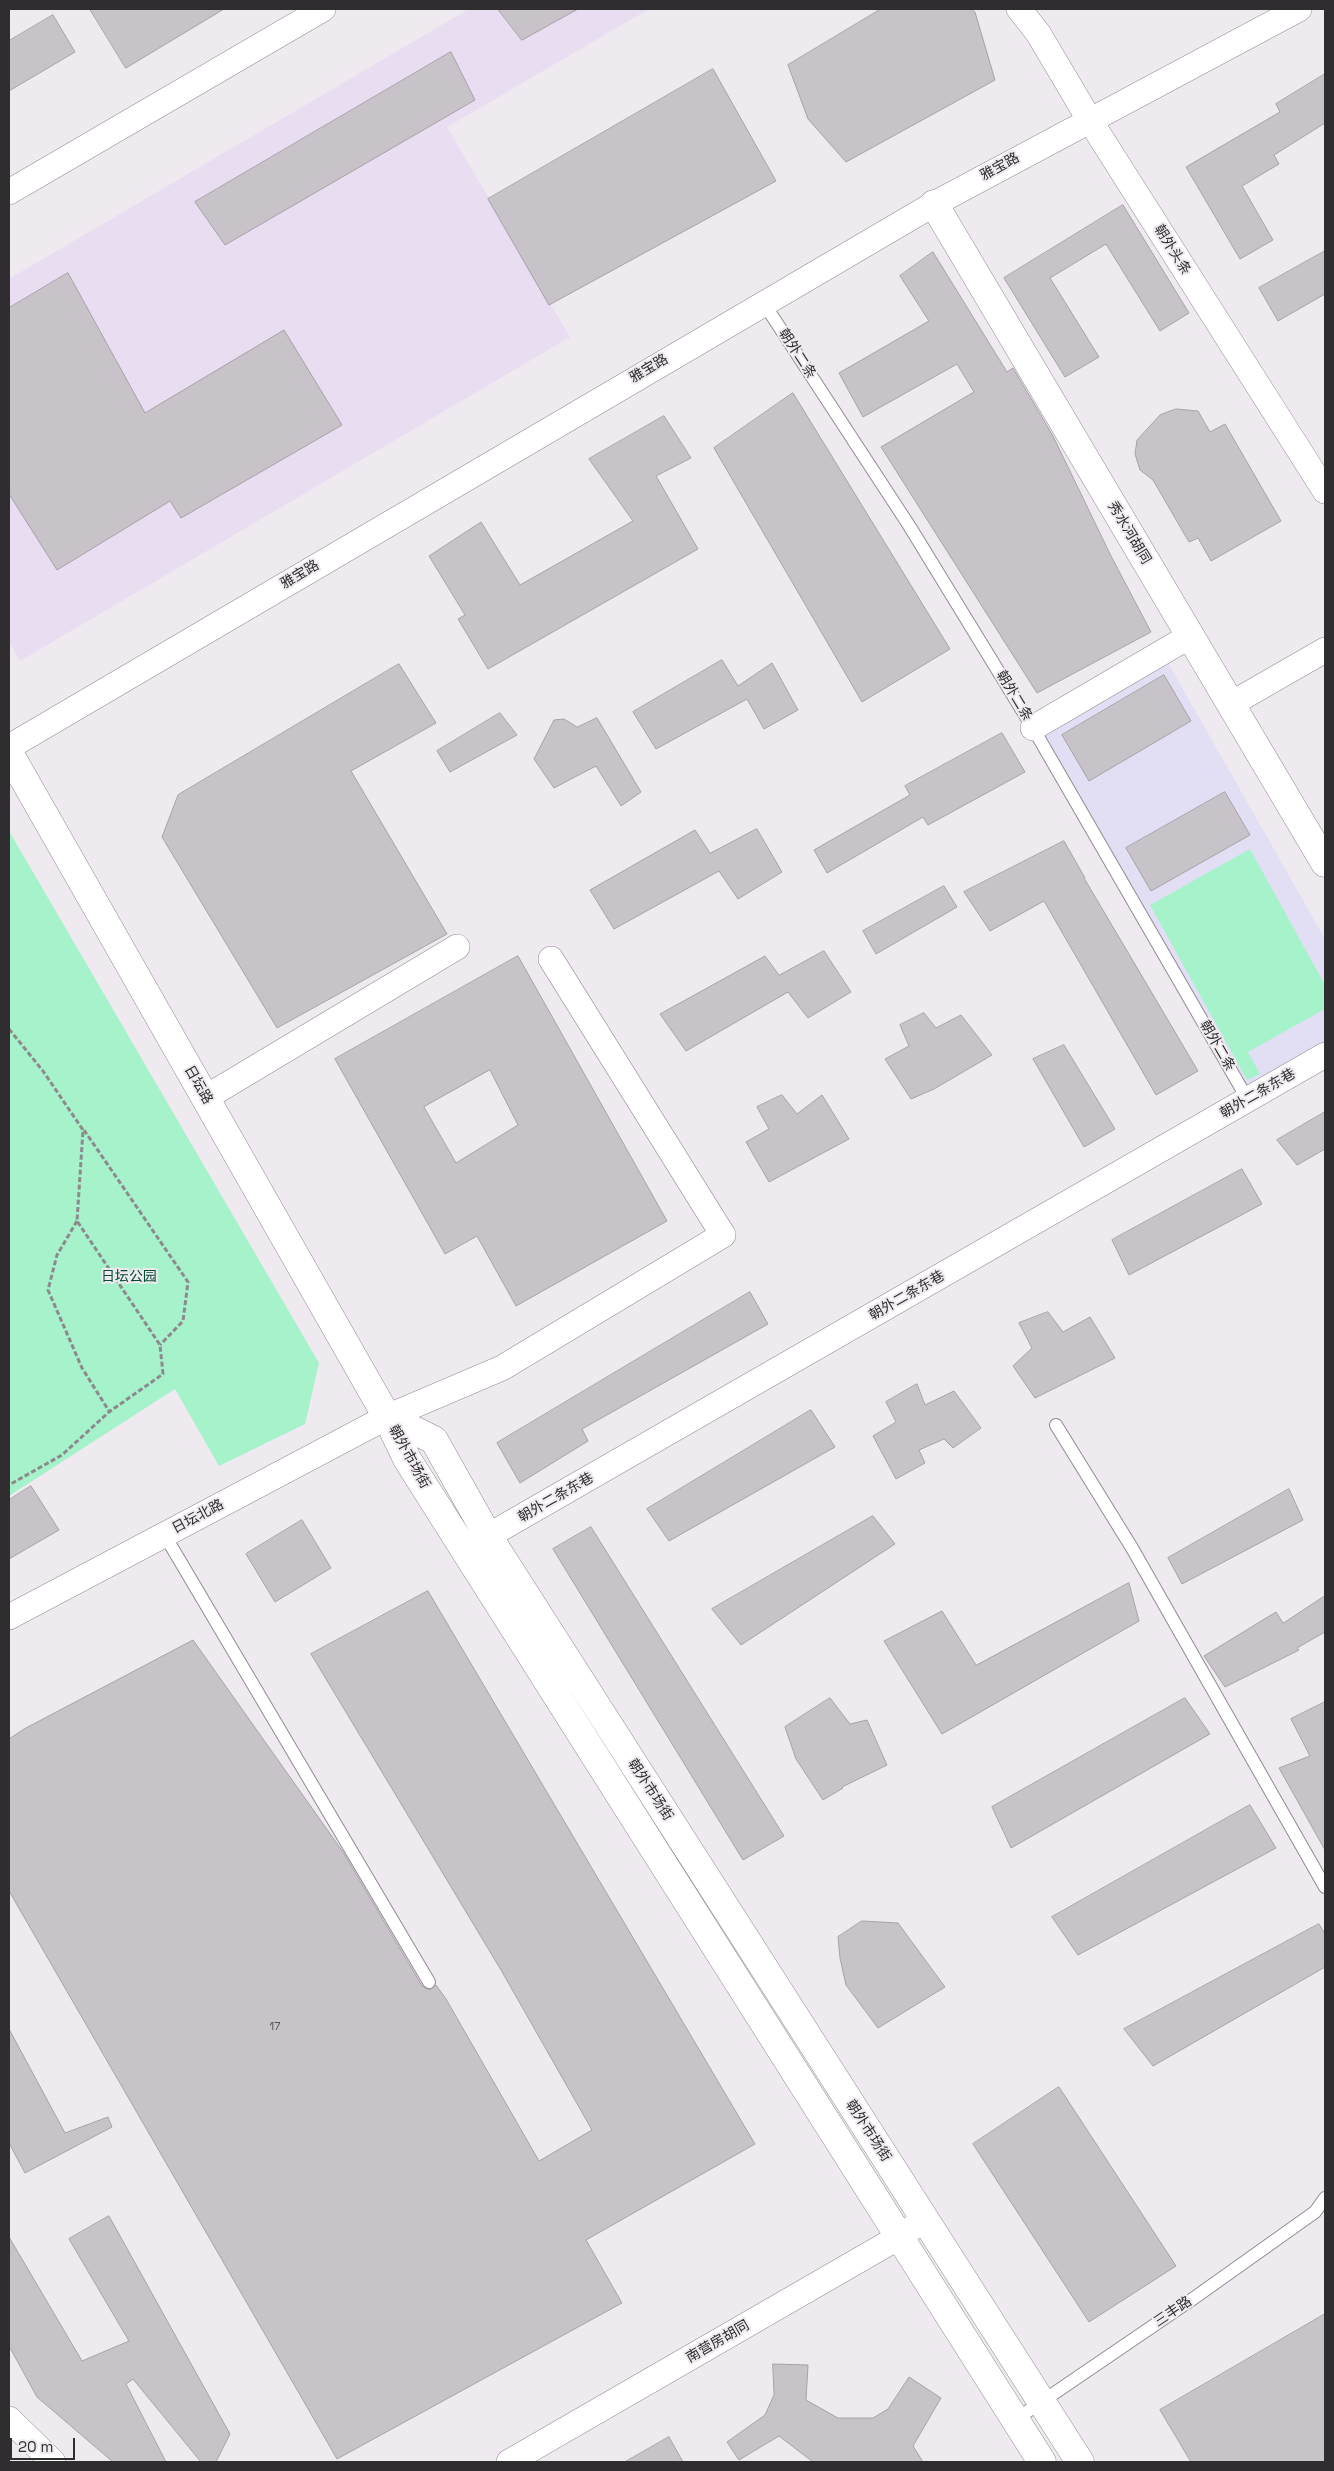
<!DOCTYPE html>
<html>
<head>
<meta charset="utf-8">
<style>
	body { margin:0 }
	#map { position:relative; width:1334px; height:2471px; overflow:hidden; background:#efeaf0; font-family:"Space Grotesk",sans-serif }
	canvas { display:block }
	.frame { position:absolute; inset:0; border:10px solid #2f2d2f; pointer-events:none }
	.scale { position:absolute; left:10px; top:2438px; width:65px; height:22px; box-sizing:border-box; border:2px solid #2f2d2f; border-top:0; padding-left:6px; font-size:15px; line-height:18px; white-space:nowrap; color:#2f2d2f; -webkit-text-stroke:4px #efeaf0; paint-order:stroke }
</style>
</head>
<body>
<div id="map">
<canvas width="1334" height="2471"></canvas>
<div class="frame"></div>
<div class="scale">20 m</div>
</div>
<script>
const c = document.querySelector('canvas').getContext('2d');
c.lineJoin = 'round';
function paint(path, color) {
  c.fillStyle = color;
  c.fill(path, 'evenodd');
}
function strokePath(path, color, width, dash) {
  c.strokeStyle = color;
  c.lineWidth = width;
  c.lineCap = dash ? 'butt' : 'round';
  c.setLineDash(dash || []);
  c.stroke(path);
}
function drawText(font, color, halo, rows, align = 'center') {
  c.font = font + ' "Space Grotesk","Noto Sans SC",sans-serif';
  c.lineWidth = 4;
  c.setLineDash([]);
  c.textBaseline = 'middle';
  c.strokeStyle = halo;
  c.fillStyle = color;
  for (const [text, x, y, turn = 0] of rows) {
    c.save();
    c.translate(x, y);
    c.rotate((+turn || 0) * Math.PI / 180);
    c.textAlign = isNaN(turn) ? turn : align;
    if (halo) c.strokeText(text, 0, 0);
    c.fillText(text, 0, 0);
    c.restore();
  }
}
const education = new Path2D(`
	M1167 661 1325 939V1048L1247 1092 1043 732Z`);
const medical = new Path2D(`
	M469 9H649L447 127 570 337 20 661 9 642V279Z`);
const green = new Path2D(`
	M9 831 319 1363 305 1424 219 1466 175 1389 9 1496Z
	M1250 849 1325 985V1009L1248 1052 1260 1074 1247 1080 1150 905Z`);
const building = new Path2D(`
	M90 9H224L126 68Z
	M498 9H578L522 40Z
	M881 9H971L975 12 995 80 846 162 808 119 788 65Z
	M53 15 75 52 9 91V41Z
	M451 52 475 100 225 245 195 202Z
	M713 69 776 181 549 305 488 199Z
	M1325 74V123L1274 155 1279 164 1242 186 1273 240 1240 259 1186 167 1280 112 1276 104Z
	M1123 205 1189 313 1160 331 1106 244 1050 278 1099 357 1065 377 1004 278Z
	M1325 251V294L1278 321 1259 288Z
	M933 252 1007 372 1013 368 1053 436 1111 556 1151 632 1037 693 881 447 974 392 957 364 863 417 839 373 929 321 900 276Z
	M68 273 145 413 284 330 342 425 181 518 170 501 57 570 9 494V308Z
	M793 393 950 649 862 702 714 448Z
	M1176 409 1198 411 1210 432 1225 424 1281 521 1211 561 1198 538 1189 542 1153 480 1140 470 1135 454 1137 440 1160 415Z
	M664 416 691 458 656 476 698 549 488 669 458 619 465 615 429 556 481 522 520 585 633 521 589 459Z
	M722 660 738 686 772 663 798 710 764 729 747 699 656 749 633 712Z
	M399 664 436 723 351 771 447 934 277 1028 162 837 178 795Z
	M1164 675 1191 721 1089 781 1062 735Z
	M500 713 517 735 450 772 437 751Z
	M597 718 641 792 621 806 596 766 554 788 534 759 554 720 564 719 577 727Z
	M1002 733 1025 772 928 825 923 817 827 873 814 850 910 795 905 786Z
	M1225 792 1250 835 1151 891 1126 848Z
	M757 829 782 872 738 899 719 871 614 929 590 890 695 830 710 853Z
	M1064 841 1085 878H1084L1198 1071 1156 1095 1044 901 990 931 964 892Z
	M944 886 957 907 876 954 863 931Z
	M824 951 851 992 808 1018 788 992 686 1051 660 1014 765 956 779 975Z
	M518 956 667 1221 516 1306 477 1236 445 1254 335 1059ZM490 1070 518 1125 456 1163 424 1107Z
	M924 1013 936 1028 961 1015 992 1055 934 1089 911 1099 885 1059 909 1046 900 1025Z
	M1064 1045 1115 1129 1084 1147 1033 1059Z
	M782 1095 797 1114 822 1095 849 1139 769 1182 746 1142 769 1129 757 1107Z
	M1325 1112V1149L1297 1165 1277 1140Z
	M1242 1169 1262 1204 1129 1275 1112 1240Z
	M750 1292 768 1324 582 1429 588 1441 520 1483 497 1443Z
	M1048 1312 1063 1332 1090 1317 1115 1358 1035 1398 1013 1366 1032 1348 1019 1323Z
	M917 1384 925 1405 954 1391 981 1428 953 1448 944 1439 919 1450 925 1463 896 1479 873 1436 896 1422 886 1402Z
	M811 1410 835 1447 669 1541 647 1509Z
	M31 1486 59 1530 9 1559V1500Z
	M1289 1489 1303 1520 1182 1584 1168 1558Z
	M873 1516 895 1544 741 1645 712 1609Z
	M302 1520 331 1568 275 1602 246 1554Z
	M591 1527 784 1836 743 1860 553 1549Z
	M1129 1583 1139 1621 942 1734 884 1641 942 1611 976 1665Z
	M428 1591 755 2144 586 2240 622 2303 337 2459 9 1891V1739L24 1729 193 1640 343 1852 422 1986 430 1990 436 1985 446 1999 539 2161 592 2130 501 1970 311 1654Z
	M1325 1596V1632L1297 1648 1299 1650 1225 1687 1204 1656 1276 1612 1283 1623Z
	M830 1698 850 1724 867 1720 887 1765 842 1787 843 1788 823 1800 796 1759 785 1727Z
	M1185 1698 1210 1734 1011 1848 992 1807Z
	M1325 1702V1850L1279 1768 1310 1756 1291 1719Z
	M1250 1805 1276 1848 1078 1955 1052 1917Z
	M862 1921 898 1923 945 1987 878 2028 846 1985 840 1958 838 1937Z
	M1319 1924 1325 1934V1967L1153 2066 1124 2029Z
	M9 2029 65 2133 108 2117 112 2127 25 2173 9 2143Z
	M1059 2087 1176 2266 1089 2322 973 2144Z
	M109 2216 230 2434 216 2462H201L133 2379 126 2384 166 2462H113L37 2397 9 2346V2237L82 2361 129 2341 69 2239Z
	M1325 2314V2462H1191L1160 2410Z
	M773 2364 808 2365 806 2400 838 2418H873L888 2409 909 2377 941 2398 913 2446 923 2462H813L779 2436 739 2460 727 2442 765 2415 774 2395Z
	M669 2437 683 2462H625Z`);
const path = new Path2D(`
	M9 1029 43 1071 83 1130 77 1221 160 1345 163 1374 109 1412 62 1455 9 1485
	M84 1130 188 1282 183 1321 160 1345
	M77 1221 57 1255 48 1290 82 1368 109 1411`);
const service = new Path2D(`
	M763 302 910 527 1033 728 1248 1100
	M1056 1425 1132 1548 1325 1887
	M164 1534 429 1982
	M1015 2420 1194 2298 1315 2212 1325 2198`);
const minor = new Path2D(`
	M1019 9 1038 33 1089 119 1325 491
	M9 192 323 9
	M1231 704 1325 650
	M1033 728 1190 636
	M9 747 934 204 1299 9
	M205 1098 457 947
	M488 1536 1325 1055
	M9 1617 387 1417 502 1368 723 1235 551 959
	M9 2419 53 2462
	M509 2462 899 2237 925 2219`);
const tertiary = new Path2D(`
	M934 204 1325 863
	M9 753 387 1417`);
const secondary = new Path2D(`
	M387 1417 434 1440 488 1536 1080 2462
	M387 1417 407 1459 1042 2462`);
const numberNames = [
	["17",275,2027]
];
const streetNames = [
	["雅宝路",1000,167,-29],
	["朝外头条",1172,250,58],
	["朝外二条",797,354,57],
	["雅宝路",649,369,-31],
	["秀水河胡同",1129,533,59],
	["雅宝路",300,575,-31],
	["朝外二条",1014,696,59],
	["朝外二条",1217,1046,60],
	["日坛路",198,1085,60],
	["朝外二条东巷",1258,1094,-30],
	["朝外二条东巷",907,1296,-30],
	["朝外市场街",409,1457,61],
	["朝外二条东巷",556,1498,-30],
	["日坛北路",198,1517,-28],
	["朝外市场街",650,1790,57],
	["朝外市场街",868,2131,57],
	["三丰路",1173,2312,-34],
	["南营房胡同",718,2342,-30]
];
const parkNames = [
	["日坛公园",129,1277]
];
paint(education, '#e2dff5');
paint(medical, '#e8ddf1');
paint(green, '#a5f2cb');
paint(building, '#c7c3c8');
strokePath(building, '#a6a2a7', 1);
strokePath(service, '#908b91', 14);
strokePath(minor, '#908b91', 26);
strokePath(tertiary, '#908b91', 29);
strokePath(secondary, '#908b91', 29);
strokePath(path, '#8d898d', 3, [5, 2.5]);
strokePath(service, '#fff', 12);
strokePath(minor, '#fff', 25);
strokePath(tertiary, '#fff', 28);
strokePath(secondary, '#fff', 28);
drawText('11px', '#555255', null, numberNames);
drawText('14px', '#2f2d2f', '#efeaf0', streetNames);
drawText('14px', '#034d32', '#efeaf0', parkNames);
</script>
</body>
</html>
